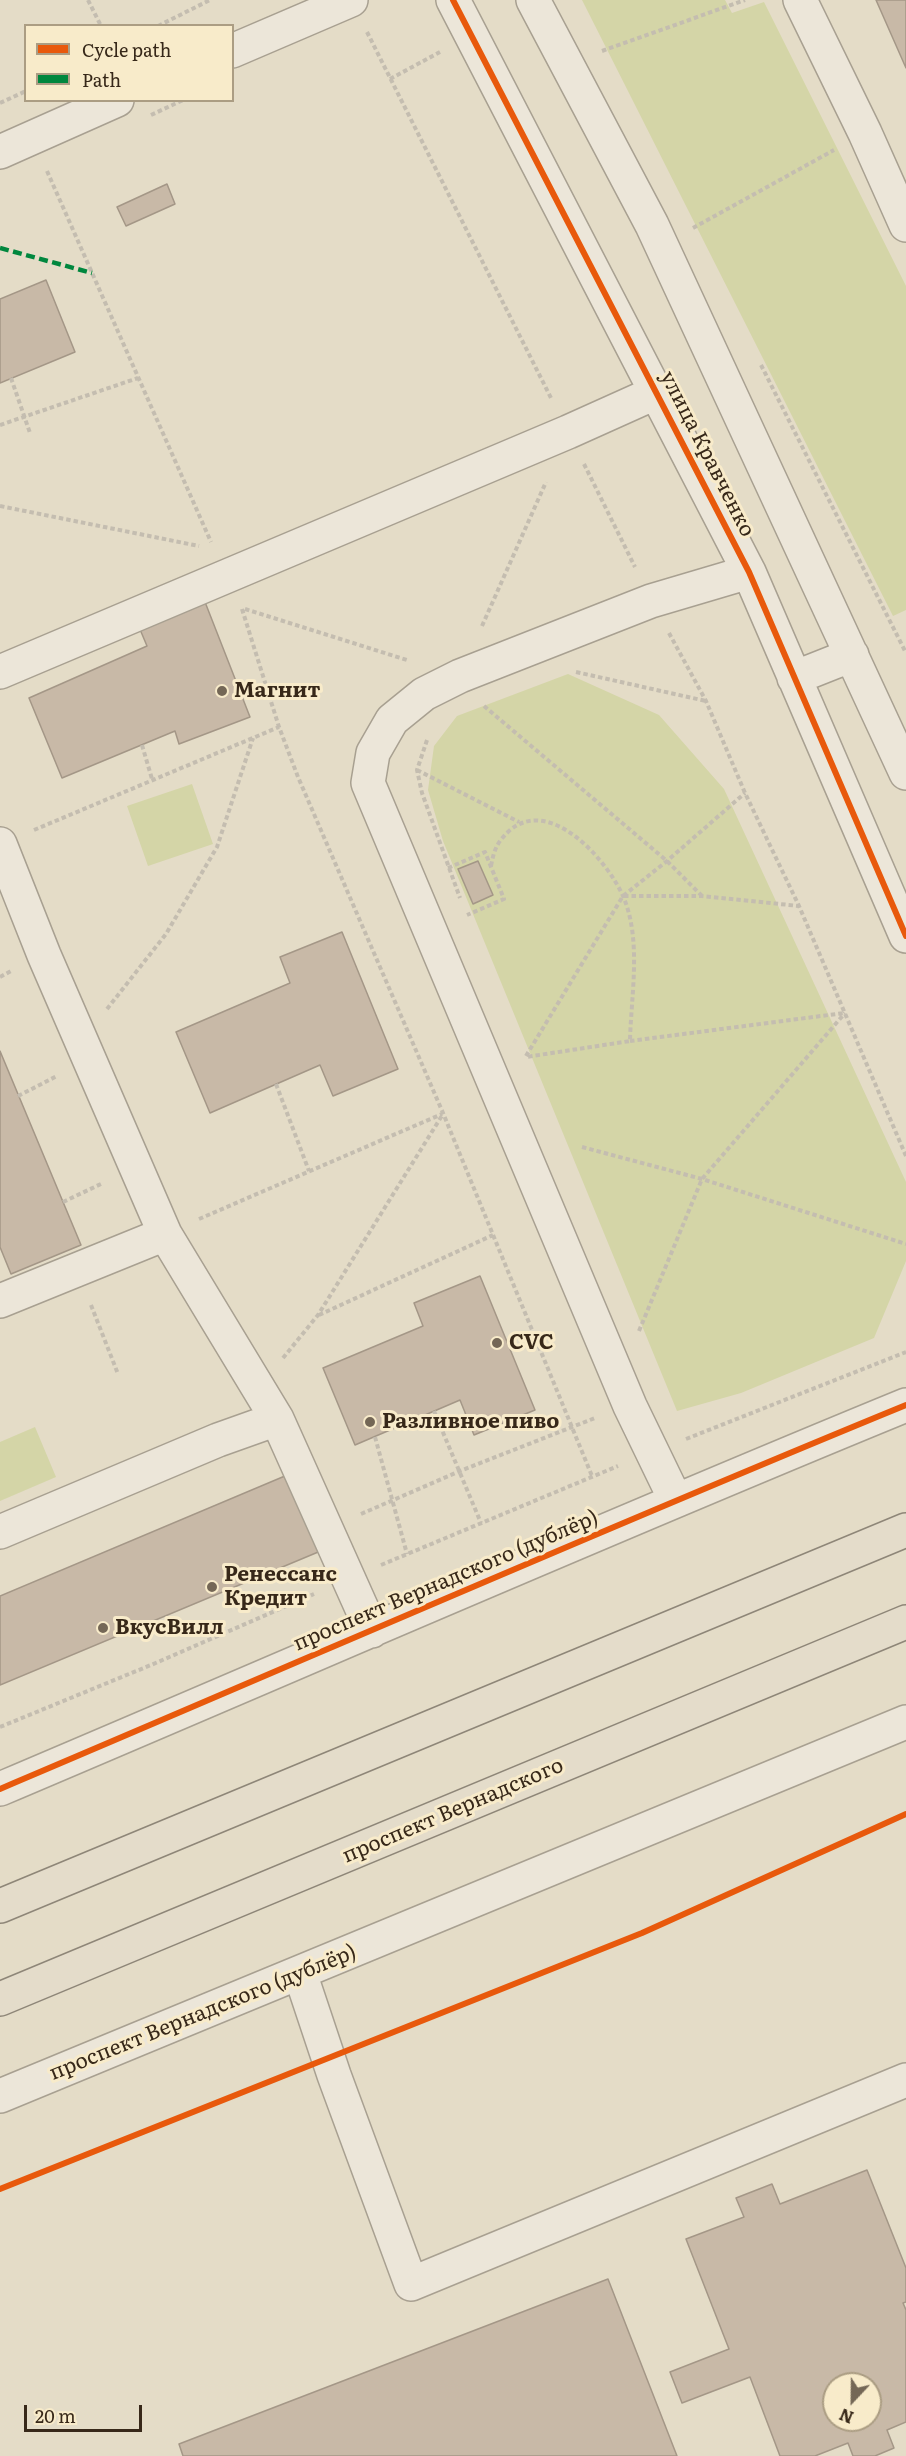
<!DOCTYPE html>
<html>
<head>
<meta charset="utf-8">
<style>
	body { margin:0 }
	#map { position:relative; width:906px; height:2456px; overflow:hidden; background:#e4dcc7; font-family:Literata,serif }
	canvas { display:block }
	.legend { position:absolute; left:24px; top:24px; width:210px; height:78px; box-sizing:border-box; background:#f8ebca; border:2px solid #ab9d83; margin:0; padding:8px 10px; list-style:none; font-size:18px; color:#372819 }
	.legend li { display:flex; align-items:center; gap:12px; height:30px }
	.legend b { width:30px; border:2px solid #ab9d83 }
	.north { position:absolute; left:822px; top:2372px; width:60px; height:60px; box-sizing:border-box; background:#f8ebca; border:2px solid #ab9d83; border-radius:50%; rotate:202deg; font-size:16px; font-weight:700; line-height:24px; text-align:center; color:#372819 }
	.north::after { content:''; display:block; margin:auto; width:21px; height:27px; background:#746756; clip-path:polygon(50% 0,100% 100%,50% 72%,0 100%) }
	.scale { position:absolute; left:24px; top:2405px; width:118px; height:27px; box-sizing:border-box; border:3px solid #372819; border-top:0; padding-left:8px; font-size:18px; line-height:21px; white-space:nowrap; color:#372819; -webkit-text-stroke:4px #f8ebca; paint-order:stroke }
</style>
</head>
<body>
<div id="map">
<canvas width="906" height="2456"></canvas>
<ul class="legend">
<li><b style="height:8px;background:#e8590c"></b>Cycle path</li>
<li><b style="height:8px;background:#00873e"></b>Path</li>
</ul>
<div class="north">N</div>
<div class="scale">20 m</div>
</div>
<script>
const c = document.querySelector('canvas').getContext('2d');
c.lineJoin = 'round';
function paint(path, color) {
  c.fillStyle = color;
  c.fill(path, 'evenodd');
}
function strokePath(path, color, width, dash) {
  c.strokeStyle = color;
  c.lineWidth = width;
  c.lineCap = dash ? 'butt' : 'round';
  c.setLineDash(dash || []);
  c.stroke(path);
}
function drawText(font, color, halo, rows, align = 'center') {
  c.font = font + ' Literata,serif';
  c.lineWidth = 6;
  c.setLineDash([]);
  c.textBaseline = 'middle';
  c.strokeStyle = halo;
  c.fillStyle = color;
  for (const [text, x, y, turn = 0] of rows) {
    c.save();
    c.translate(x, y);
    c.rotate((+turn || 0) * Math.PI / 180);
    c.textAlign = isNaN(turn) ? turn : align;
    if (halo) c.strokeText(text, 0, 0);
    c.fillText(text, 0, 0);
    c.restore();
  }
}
const green = new Path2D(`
	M582 0H725L732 13 764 2 906 286V610L893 616Z
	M568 674 659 715 724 789 906 1182V1261L874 1338 741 1393 677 1411 443 841 428 790 434 746 457 716Z
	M192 784 213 844 148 866 127 806Z
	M35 1427 56 1477 0 1501V1442Z`);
const building = new Path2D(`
	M876 0H906V68Z
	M167 184 175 204 126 226 117 207Z
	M46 280 75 352 0 383V299Z
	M205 602 250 717 179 744 175 731 62 778 29 698 147 646 139 627Z
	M478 861 493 895 473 904 458 869Z
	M342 932 398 1069 333 1096 320 1065 210 1113 176 1032 290 983 280 957Z
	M0 1051 81 1245 11 1274 0 1247Z
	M480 1276 535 1410 474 1435 460 1400 355 1445 323 1368 423 1326 414 1303Z
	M292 1473 323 1550 0 1685V1596Z
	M867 2170 906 2268V2302L903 2303 906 2310V2422L887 2430 894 2448 875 2456H853L848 2443 815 2456H780L750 2377 682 2403 670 2372 729 2349 686 2239 744 2217 736 2198 772 2184 780 2204ZM834 2384H870V2420H834Z
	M608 2279 677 2456H183L179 2444Z`);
const path = new Path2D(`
	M88 0 101 26
	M158 26 210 0
	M367 32 551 398
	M602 51 745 0
	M390 79 440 52
	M0 103 26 91
	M151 115 183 100
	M47 171 211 542
	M693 228 834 150
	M761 365 906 653
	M11 378 30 433
	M0 425 138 378
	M584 464 635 567
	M0 506 199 546
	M242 609 279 727 298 777 443 1113 592 1476
	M245 609 407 660
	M482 626 546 482
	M669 633 706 701 745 793 799 906 906 1156
	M576 672 706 701
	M484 706 667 861 702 896
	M427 740 417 770 422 793 460 898
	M142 745 152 779
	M417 770 519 822
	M34 830 279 727
	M491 866C494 850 497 842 509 831 550 795 607 860 623 896 642 940 631 995 630 1041L526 1057
	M448 868 485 852 504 899 467 915
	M624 896H702L799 906
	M0 977 11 971
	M107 1009 166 934 217 847 253 738
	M630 1041 844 1013
	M526 1056 623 896 667 861 745 793
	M276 1084 309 1171
	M18 1096 57 1076
	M582 1147 702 1179 906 1244
	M63 1202 103 1183
	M199 1219 442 1114
	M91 1305 118 1374
	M319 1315 493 1235
	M639 1331 702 1179 845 1013
	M283 1358 318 1315 443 1114
	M434 1411 481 1523
	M375 1437 407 1554
	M686 1439 906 1352
	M361 1514 460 1471 595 1418
	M381 1565 618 1466
	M0 1727 151 1665 314 1594`);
const minor = new Path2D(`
	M453 0 749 572 906 936
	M533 0 652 225 906 773
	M800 0 865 133 906 225
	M232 51 351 0
	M0 152 117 100
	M0 672 568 432 657 392
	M794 678 852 655
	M0 844 44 955 165 1234 277 1419 372 1631
	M0 1301 165 1234
	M675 1499 630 1406 368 783 373 753 392 720 424 694 460 676 651 601 749 572
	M0 1532 218 1440 277 1419
	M0 1789C302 1661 603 1529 906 1405
	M300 1973 334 2075 411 2284 906 2080
	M0 2096 906 1722`);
const major = new Path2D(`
	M0 1906 906 1530
	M0 1999 906 1622`);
const quiet = new Path2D(`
	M0 248 92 273`);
const cycleway = new Path2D(`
	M453 0 749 572 906 936
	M0 1789C302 1661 603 1529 906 1405
	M0 2189 642 1933 906 1814`);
const markers = [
	[222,691,6,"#746756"],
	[497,1343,6,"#746756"],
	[370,1422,6,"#746756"],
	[212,1587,6,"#746756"],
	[103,1628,6,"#746756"]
];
const streetNames = [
	["улица Кравченко",707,454,63],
	["проспект Вернадского (дублёр)",446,1581,-23],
	["проспект Вернадского",453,1811,-23],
	["проспект Вернадского (дублёр)",203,2013,-22]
];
const poiNames = [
	["Магнит",234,691],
	["CVC",509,1343],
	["Разливное пиво",382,1422],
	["Ренессанс",224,1575],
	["Кредит",224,1599],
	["ВкусВилл",115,1628]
];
paint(green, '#d4d5a7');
paint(building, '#c8b9a7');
strokePath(building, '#a49787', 1.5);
strokePath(minor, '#a8a091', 36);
strokePath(major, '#8e8678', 36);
strokePath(path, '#c4bdb0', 4, [4.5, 3]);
strokePath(minor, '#ece6d9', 33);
strokePath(major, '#e4dcca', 33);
strokePath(quiet, '#00873e', 4.5, [9, 4.5]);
strokePath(cycleway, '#e8590c', 6);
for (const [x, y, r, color] of markers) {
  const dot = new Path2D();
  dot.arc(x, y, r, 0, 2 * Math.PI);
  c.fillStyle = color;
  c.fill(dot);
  strokePath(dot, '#f8ebca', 2);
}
drawText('21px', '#372819', '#f8ebca', streetNames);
drawText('bold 21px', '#372819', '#f8ebca', poiNames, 'left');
</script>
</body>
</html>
